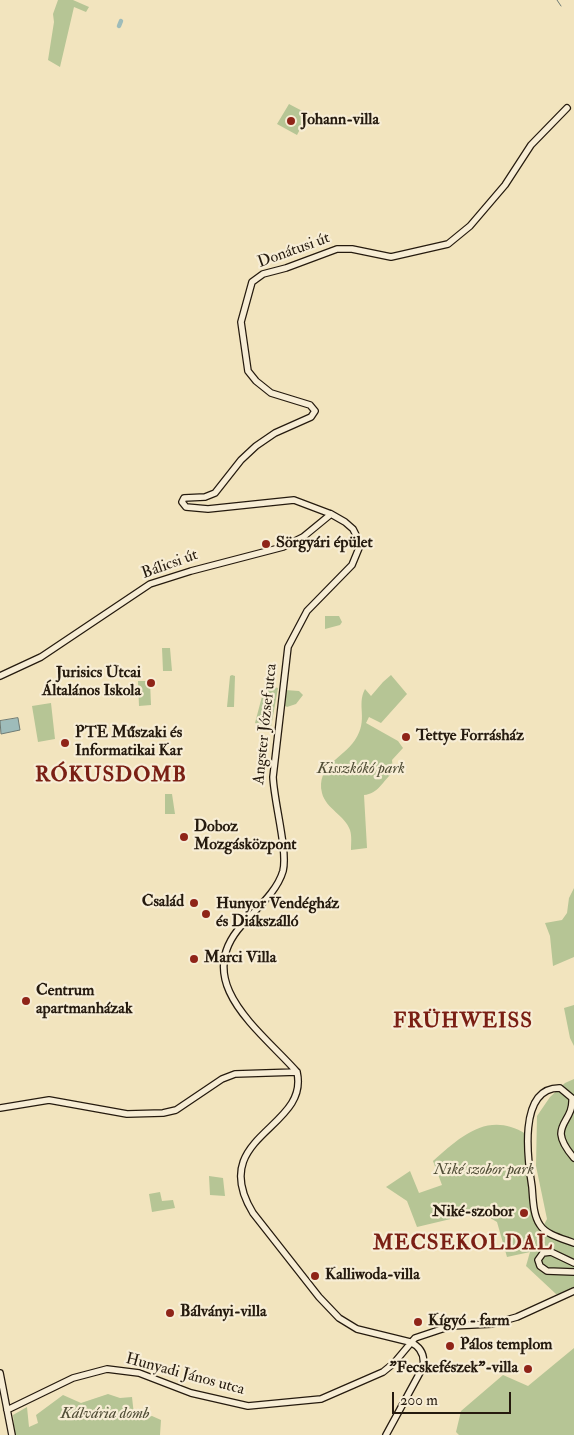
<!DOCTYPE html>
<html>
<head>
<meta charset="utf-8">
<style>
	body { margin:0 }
	#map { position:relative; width:574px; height:1435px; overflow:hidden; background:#f2e4be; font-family:"IM FELL Double Pica",serif }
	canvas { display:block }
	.scale { position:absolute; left:392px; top:1392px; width:119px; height:22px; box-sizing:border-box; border:2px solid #251a0e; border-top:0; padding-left:6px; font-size:15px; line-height:18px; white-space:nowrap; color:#251a0e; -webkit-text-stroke:4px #f7edd5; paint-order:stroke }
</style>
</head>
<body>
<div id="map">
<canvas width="574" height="1435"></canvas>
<div class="scale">200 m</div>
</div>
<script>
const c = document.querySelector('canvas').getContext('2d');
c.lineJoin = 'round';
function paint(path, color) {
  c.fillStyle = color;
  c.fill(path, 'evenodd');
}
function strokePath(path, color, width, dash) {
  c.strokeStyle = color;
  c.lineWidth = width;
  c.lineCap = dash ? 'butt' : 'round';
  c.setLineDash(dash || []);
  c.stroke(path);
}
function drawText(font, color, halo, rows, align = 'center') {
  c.font = font + ' "IM FELL Double Pica",serif';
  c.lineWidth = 4.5;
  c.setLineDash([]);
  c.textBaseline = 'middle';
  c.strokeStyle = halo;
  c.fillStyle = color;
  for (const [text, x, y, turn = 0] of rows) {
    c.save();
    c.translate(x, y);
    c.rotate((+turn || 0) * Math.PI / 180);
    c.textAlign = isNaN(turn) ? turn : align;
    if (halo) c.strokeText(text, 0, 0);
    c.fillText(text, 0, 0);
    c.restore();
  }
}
const green = new Path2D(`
	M58 0H73L89 7 86 12 74 7 60 67 48 60 54 22 53 14Z
	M289 104 308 114 297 135 277 124Z
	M325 616H339L342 622 340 625 325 629Z
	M162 648H170L172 671H163Z
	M232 675 235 676 234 707H227L230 676Z
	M391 675 407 694 381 723 369 717 366 723 398 741 403 748 392 760 393 772C383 781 378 794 364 795L367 848 351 850C351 843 352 837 350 830 345 815 326 809 322 793 316 766 342 759 355 740 369 719 356 706 365 689L371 696 383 682Z
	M150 681 151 705 139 706 138 681Z
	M265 685 278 688 271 727 255 723Z
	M285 690 299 691 303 695 296 704 287 707 284 705Z
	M51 703 55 739 38 742 32 706Z
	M165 794H172L175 814H165Z
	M574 888V957L553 966 550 936 545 923 562 920 567 913 569 898Z
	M574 1005V1046L570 1038 564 1008Z
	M574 1079V1293L556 1294 526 1266 530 1252 507 1257 497 1222 480 1212 417 1227 407 1201 386 1187 410 1171 419 1193 442 1185 433 1161C460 1137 488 1110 526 1134 523 1165 530 1194 537 1224L540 1229 535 1242 547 1219 536 1166 537 1116 550 1097 565 1083Z
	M209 1176 223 1178 225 1196 210 1195Z
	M160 1192 162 1201 173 1200 175 1208 152 1212 149 1194Z
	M574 1348V1435H459L456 1432 461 1411 503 1375 528 1386Z
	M108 1394 120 1398 132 1397 134 1415 143 1418 152 1416 161 1420 160 1435H15L13 1415 27 1407 29 1427 38 1423 36 1415 63 1395 81 1403Z`);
const water = new Path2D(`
	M18 718 20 730 1 734 0 721Z`);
const stream = new Path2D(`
	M557 0 561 6`);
const canal = new Path2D(`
	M119 26 121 21`);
const secondary = new Path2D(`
	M0 676 41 657 150 584 191 571 283 547 303 537 331 514
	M0 1108 49 1100 127 1114 163 1113 176 1110 222 1079 235 1074 297 1072
	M574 1158C545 1124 574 1125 572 1098L560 1088C517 1087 528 1162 532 1187 533 1199 533 1215 540 1225 546 1235 564 1239 574 1243
	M574 1263 551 1252 543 1253 538 1260 540 1266 547 1271 574 1272
	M0 1373 12 1435
	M7 1410 73 1378 107 1369 139 1373 191 1393 248 1406 321 1399 383 1372 394 1363 415 1338 451 1326 492 1324 517 1317 574 1291
	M386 1435 423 1367C425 1356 421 1347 410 1342L357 1329 339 1318 319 1297 253 1213C206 1136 310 1129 297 1072 261 1031 190 982 242 925 256 909 277 892 283 871 288 851 274 802 273 777L288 647 307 611 352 565 359 548 358 539 353 529 345 522 331 514 294 500 208 509 186 507 182 502 184 498 205 497 215 493 241 460 256 446 275 433 311 417 315 411 310 405 271 393 256 381 248 371 241 322 252 282 263 274 286 268 337 249H352L391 257 448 244 470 226 505 185 531 145 567 108`);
const markers = [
	[291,121,5,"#8f2418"],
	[266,544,5,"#8f2418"],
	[151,683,5,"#8f2418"],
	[406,737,5,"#8f2418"],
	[65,743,5,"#8f2418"],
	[184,837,5,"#8f2418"],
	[194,903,5,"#8f2418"],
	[206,914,5,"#8f2418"],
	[194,959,5,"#8f2418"],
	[26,1001,5,"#8f2418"],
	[524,1213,5,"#8f2418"],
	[315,1276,5,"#8f2418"],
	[170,1313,5,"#8f2418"],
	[418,1322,5,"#8f2418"],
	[450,1346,5,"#8f2418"],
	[528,1369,5,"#8f2418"]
];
const poiNames = [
	["Johann-villa",301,121],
	["Sörgyári épület",276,544],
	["Jurisics Utcai",141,674,"right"],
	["Általános Iskola",141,692,"right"],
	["PTE Műszaki és",75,734],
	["Informatikai Kar",75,752],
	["Tettye Forrásház",416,737],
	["Doboz",194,828],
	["Mozgásközpont",194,846],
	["Család",184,903,"right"],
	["Hunyor Vendégház",216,905],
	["és Diákszálló",216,923],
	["Marci Villa",204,959],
	["Centrum",36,992],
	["apartmanházak",36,1010],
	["Niké-szobor",514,1213,"right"],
	["Kalliwoda-villa",325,1276],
	["Bálványi-villa",180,1313],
	["Kígyó - farm",428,1322],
	["Pálos templom",460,1346],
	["\"Fecskefészek\"-villa",518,1369,"right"]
];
const streetNames = [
	["Donátusi út",294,251,-20],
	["Bálicsi út",170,565,-20],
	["Angster József utca",266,724,-84],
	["Hunyadi János utca",185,1375,15]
];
const parkNames = [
	["Kisszkókó park",361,770],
	["Niké szobor park",484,1171],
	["Kálvária domb",105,1415]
];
const districtNames = [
	["RÓKUSDOMB",111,776],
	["FRÜHWEISS",463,1022],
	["MECSEKOLDAL",463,1244]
];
paint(green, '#b6c595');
paint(water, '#9ebcba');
strokePath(water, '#6e7b75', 1);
strokePath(stream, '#6e7b75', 1);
strokePath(canal, '#9ebcba', 4.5);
strokePath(secondary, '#251a0e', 8);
strokePath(secondary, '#f7edd5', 5.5);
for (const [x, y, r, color] of markers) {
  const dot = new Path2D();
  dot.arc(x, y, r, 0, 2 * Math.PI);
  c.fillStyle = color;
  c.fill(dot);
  strokePath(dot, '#f7edd5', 2);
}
drawText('bold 16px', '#251a0e', '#f7edd5', poiNames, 'left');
drawText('16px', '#251a0e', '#f7edd5', streetNames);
drawText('italic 16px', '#504d36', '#f7edd5', parkNames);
c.letterSpacing = '1px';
drawText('bold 21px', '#7a1f14', '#f7edd5', districtNames);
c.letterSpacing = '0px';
</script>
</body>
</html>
